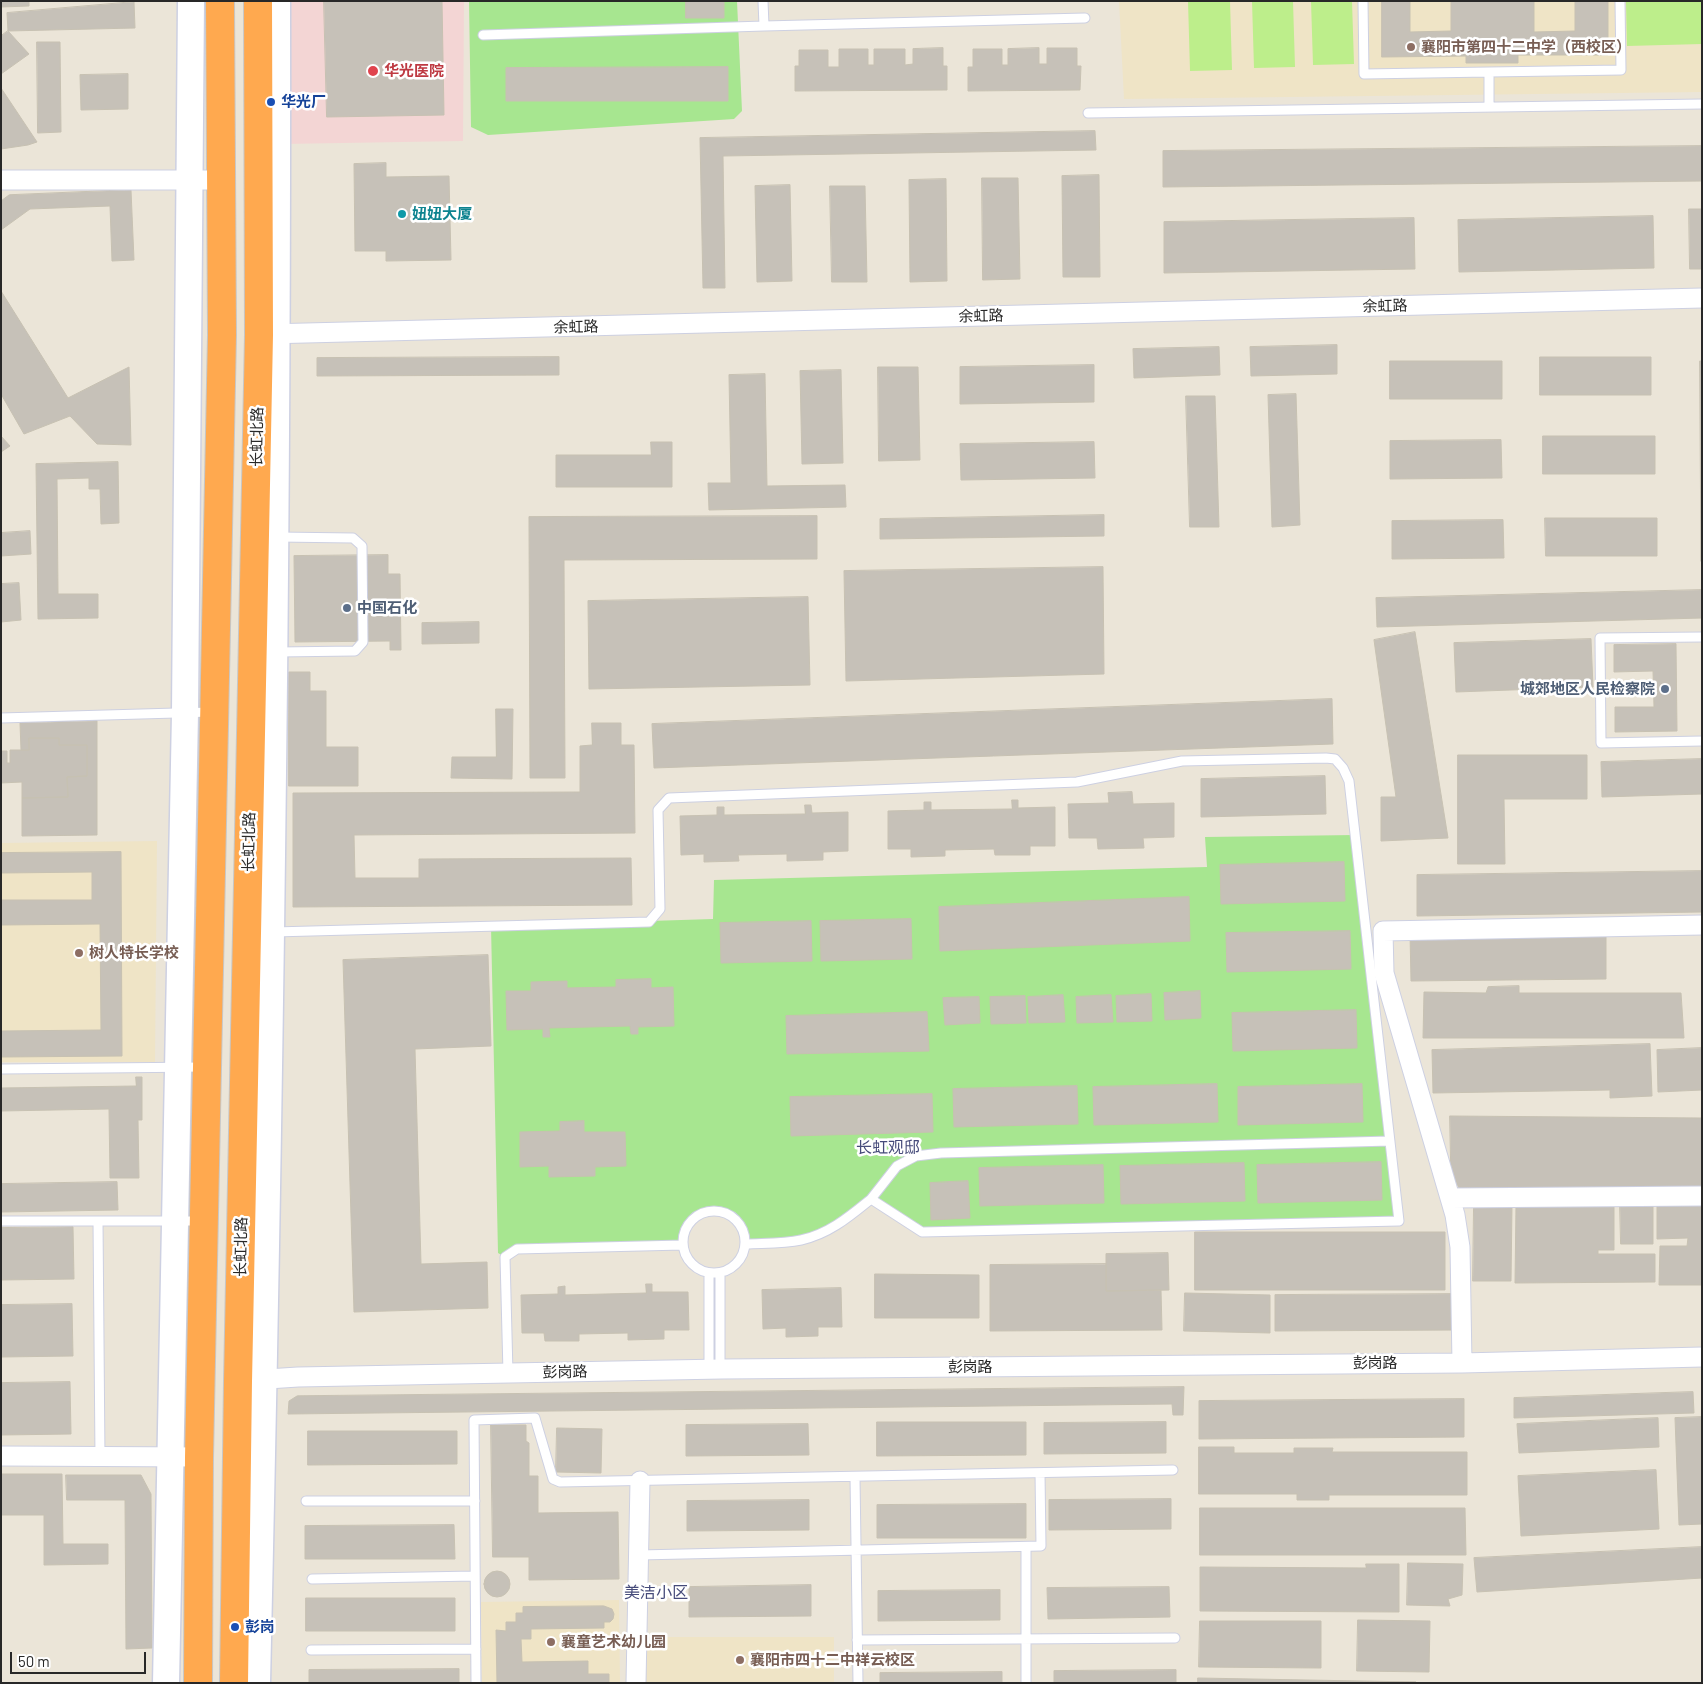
<!DOCTYPE html>
<html>
<head>
<meta charset="utf-8">
<style>
	body { margin:0 }
	#map { position:relative; width:1703px; height:1684px; overflow:hidden; background:#ebe5d8; font-family:Barlow,sans-serif }
	canvas { display:block }
	.frame { position:absolute; inset:0; border:2px solid #282828; pointer-events:none }
	.scale { position:absolute; left:10px; top:1652px; width:136px; height:22px; box-sizing:border-box; border:2px solid #282828; border-top:0; padding-left:6px; font-size:15px; line-height:18px; white-space:nowrap; color:#282828; -webkit-text-stroke:4px #fff; paint-order:stroke }
</style>
</head>
<body>
<div id="map">
<canvas width="1703" height="1684"></canvas>
<div class="frame"></div>
<div class="scale">50 m</div>
</div>
<script>
const c = document.querySelector('canvas').getContext('2d');
c.lineJoin = 'round';
function paint(path, color) {
  c.fillStyle = color;
  c.fill(path, 'evenodd');
}
function strokePath(path, color, width, dash) {
  c.strokeStyle = color;
  c.lineWidth = width;
  c.lineCap = dash ? 'butt' : 'round';
  c.setLineDash(dash || []);
  c.stroke(path);
}
function drawText(font, color, halo, rows, align = 'center') {
  c.font = font + ' Barlow,"Noto Sans SC",sans-serif';
  c.lineWidth = 5;
  c.setLineDash([]);
  c.textBaseline = 'middle';
  c.strokeStyle = halo;
  c.fillStyle = color;
  for (const [text, x, y, turn = 0] of rows) {
    c.save();
    c.translate(x, y);
    c.rotate((+turn || 0) * Math.PI / 180);
    c.textAlign = isNaN(turn) ? turn : align;
    if (halo) c.strokeText(text, 0, 0);
    c.fillText(text, 0, 0);
    c.restore();
  }
}
const education = new Path2D(`
	M1119 1H1702V92L1124 99Z
	M157 841 155 1062H1V843Z
	M619 1600 620 1683H482L481 1602Z
	M645 1637H834V1683H645Z`);
const medical = new Path2D(`
	M284 1H464L463 141 282 144Z`);
const green = new Path2D(`
	M469 1H737L742 111 734 119 488 135 471 127Z
	M1355 835 1399 1221 922 1232 872 1199 847 1219 800 1240 746 1244C740 1200 687 1200 683 1245L517 1249 505 1257 498 1253 491 926 713 919 714 880 1207 867 1205 837Z`);
const pitch = new Path2D(`
	M1188 1H1230L1232 70 1190 71Z
	M1252 1H1293L1295 67 1254 68Z
	M1311 1H1352L1354 64 1313 65Z
	M1626 1H1702V44L1627 46Z`);
const building = new Path2D(`
	M1 1H29V6L1 7Z
	M324 1H442L444 115 327 117Z
	M686 1H724V18H686Z
	M1382 1H1410V32L1451 31V1H1534V32L1575 31V1H1608V55H1518V63H1466V56L1382 57Z
	M134 2 135 28 8 31 7 13Z
	M8 31 29 54 1 74V36Z
	M37 42H60L61 132 38 133Z
	M943 48V66H947V90L795 91V66H799V50H828V67H839V49H868V65H874V49H905V65L913 64V49Z
	M1039 48V64H1047V48H1077V66H1081L1080 90 968 91V67H973V49H1002V65H1008V49Z
	M728 67V101H506V68Z
	M128 74V109L81 110 80 75Z
	M1 88 37 142 28 145 1 149Z
	M1095 131 1096 150 723 156 725 288H703L700 138Z
	M1702 146V181L1163 187V151Z
	M386 163V177L449 176 451 260 386 261V251H355L354 164Z
	M1099 175 1100 277H1063L1062 176Z
	M982 178H1018L1020 279 983 280Z
	M946 179 947 281 910 282 909 180Z
	M790 185 792 281 757 282 755 186Z
	M830 186H865L867 282H832Z
	M131 190 134 260 112 261 110 206 30 209 1 230V201L9 195Z
	M1689 209H1702V269H1690Z
	M1653 216 1654 268 1459 272 1458 220Z
	M1414 218 1415 269 1164 273V222Z
	M1 291 68 398 129 367 131 445 97 444 70 416 24 434 1 394Z
	M1337 345V374L1251 376 1250 347Z
	M1219 347 1220 375 1134 378 1133 349Z
	M559 357V375L317 376V358Z
	M1540 357H1651V395H1540Z
	M1390 361H1502V399H1390Z
	M1700 361H1702L1701 561Z
	M1094 365V402L960 404V367Z
	M878 367H918L920 460 879 461Z
	M841 370 843 463 802 464 800 371Z
	M765 374 767 486 845 485 846 507 709 510 708 483H731L729 375Z
	M1296 394 1300 525 1272 527 1268 395Z
	M1186 396H1215L1219 527H1190Z
	M1 436 10 446 1 452Z
	M1543 436H1655V474H1543Z
	M1501 440 1502 478 1390 479V441Z
	M651 442H672V487H556V455H651Z
	M1094 442 1095 478 961 480 960 444Z
	M118 462 119 523 101 524 100 489H89V478L57 479 58 594H98V618L38 619 36 464Z
	M1104 515V536L880 539V519Z
	M817 516V559L564 560 565 778H530L529 517Z
	M1545 518H1657V556H1546Z
	M1503 520 1504 558 1392 559V521Z
	M30 531 31 554 1 556V533Z
	M388 555V574H400L401 650H390V641L295 642 294 556Z
	M1103 567 1104 674 846 681 844 571Z
	M19 583 21 620 1 622V584Z
	M1702 590V618L1377 627 1376 598Z
	M808 597 810 685 589 689 588 601Z
	M479 622V643L422 644V623Z
	M1415 632 1448 838 1381 841V797H1396L1374 640Z
	M1591 639 1593 687 1456 692 1454 643Z
	M1676 644 1677 731 1615 732V707H1654L1653 671 1614 672V645Z
	M289 672H310V691H326V747H358V786H289Z
	M1332 699 1333 744 654 768 652 724Z
	M496 709H513L512 779 451 778 452 757H496Z
	M97 721V835L22 836V798L68 797 67 777 87 776V745H59V738H29V750H21L20 723Z
	M592 723H621V745H634L635 833 354 835 355 878H419V859L631 858 632 905 293 907V793L580 792V746L592 745Z
	M29 738H59V745H87V776L67 777 68 797 22 798V782L1 783V751H7V763H10V750H29Z
	M1458 755H1587V799H1504L1505 864H1458Z
	M1702 759V794L1602 797 1601 762Z
	M1325 776 1326 814 1201 817V779Z
	M1132 792 1133 804 1174 803V837L1143 838 1144 848 1098 849 1097 838H1069L1068 804 1109 803 1108 793Z
	M1012 800H1018V808L1055 807V846H1030V855H995L994 849 945 850V856L911 857V849H888V811L924 810V802H931V810L1012 809Z
	M805 805H811L812 813 848 812V851L823 852V860L787 861V854L738 855 739 861 704 862V854L681 855 680 816 717 815V807H724V815L805 814Z
	M121 852 122 1056 1 1057V1031L101 1030 100 924 1 925V900H92V872L1 873V853Z
	M1344 862 1345 901 1221 904 1220 865Z
	M1702 871V912L1417 916V875Z
	M1189 897 1190 941 940 951 939 907Z
	M911 919 912 959 821 961 820 921Z
	M811 921 812 961 721 963 720 923Z
	M1350 931 1351 969 1227 972 1226 933Z
	M1606 931V979L1411 981 1410 933Z
	M488 955 491 1046 415 1049 421 1264 487 1262 488 1308 354 1312 343 960Z
	M651 979V988L673 987 674 1026 638 1027V1034H631L630 1026 549 1028 550 1037H543V1029L507 1030 506 991H531V982L567 981V988L616 987V980Z
	M1519 986V993H1681L1684 1038H1423L1424 992 1486 993 1488 987Z
	M1200 991 1201 1018 1165 1020 1164 993Z
	M1151 994 1152 1021 1117 1022 1116 996Z
	M1063 995 1065 1022 1029 1023 1028 997Z
	M1111 995 1113 1022 1077 1023 1076 997Z
	M1025 996 1026 1023 991 1024 990 997Z
	M979 997 980 1023 945 1025 943 998Z
	M1356 1010 1357 1048 1233 1051 1232 1013Z
	M927 1012 929 1051 787 1054 786 1016Z
	M1650 1044 1652 1096 1610 1098V1090L1433 1093 1432 1050Z
	M1702 1048V1090L1658 1092 1657 1050Z
	M136 1077H142V1120H138L139 1178H110L109 1109 1 1111V1088L136 1086Z
	M1217 1084 1218 1122 1094 1125 1093 1087Z
	M1362 1084 1363 1122 1238 1125V1087Z
	M1077 1086 1078 1124 954 1127 953 1089Z
	M932 1094 933 1132 791 1136 790 1097Z
	M1450 1116 1702 1118V1190H1460L1451 1172Z
	M584 1121V1132H625L626 1166 595 1167V1176L549 1177V1166L520 1167V1132L560 1131V1122Z
	M1381 1162 1382 1200 1258 1203 1257 1165Z
	M1244 1163 1245 1201 1121 1204 1120 1166Z
	M1103 1165 1104 1203 980 1206 979 1168Z
	M968 1181 970 1218 931 1220 930 1183Z
	M117 1182 118 1210 1 1212V1184Z
	M1474 1204 1512 1205 1511 1281H1473Z
	M1614 1204V1250H1598V1254H1655V1282L1515 1283 1516 1205Z
	M1702 1204V1285H1659L1660 1246H1687L1688 1238 1657 1239V1205Z
	M1620 1205H1653V1244H1621Z
	M73 1227 74 1279 1 1280V1228Z
	M1195 1232H1445V1290H1195Z
	M1168 1253 1169 1290 1106 1291V1254Z
	M1106 1264V1291L1161 1290 1162 1330 990 1331V1265Z
	M875 1274 979 1275V1318H875Z
	M646 1284H652V1292H688L689 1330H664V1339L628 1340V1333L579 1334V1341H545L544 1333H522L521 1295 558 1294V1287L565 1286V1295L646 1293Z
	M841 1288 842 1327H818V1336L786 1337V1328L763 1329 762 1290Z
	M1185 1293 1270 1295V1333L1184 1331Z
	M1456 1294V1330L1275 1331V1295Z
	M72 1304 73 1356 1 1357V1305Z
	M70 1382 71 1434 1 1435V1383Z
	M1184 1387 1183 1415H1173L1172 1404 288 1414 289 1401 297 1396Z
	M1693 1392 1694 1413 1514 1418V1398Z
	M1464 1399V1437L1199 1439V1401Z
	M1701 1417 1702 1524 1679 1525 1675 1418Z
	M1658 1418 1659 1447 1519 1453 1517 1424Z
	M877 1422H1026V1455L877 1456Z
	M1166 1422V1453L1044 1454V1423Z
	M808 1424 809 1455 686 1456V1425Z
	M491 1425H526V1441L529 1443V1476H538V1513L618 1512 619 1579 529 1580V1557H493Z
	M557 1428 602 1429 601 1473 556 1472Z
	M308 1431H457V1464L308 1465Z
	M1199 1447H1234V1453H1294V1448H1333L1332 1452H1467V1495H1329V1500H1297V1494H1199Z
	M1656 1470 1659 1529 1521 1536 1518 1476Z
	M1 1474H62L63 1544H108V1564L44 1565V1515H1Z
	M66 1475H141L151 1494 152 1648 126 1649 125 1500H67Z
	M1171 1499V1529L1049 1530V1500Z
	M809 1500V1530L687 1531V1501Z
	M1026 1504V1538H877V1505Z
	M1200 1508H1465L1466 1555H1200Z
	M454 1525 455 1559H305V1526Z
	M1702 1547V1578L1477 1592 1474 1558Z
	M1408 1563 1463 1564 1462 1595 1448 1599 1450 1606 1407 1605Z
	M1366 1564H1399V1612L1200 1611V1567L1366 1568Z
	M484 1584a13 13 0 1 1 26 0a13 13 0 1 1-26 0Z
	M811 1585V1616L689 1617V1587Z
	M1169 1587 1170 1617 1048 1619 1047 1588Z
	M1000 1590V1620L878 1621V1591Z
	M306 1598H455V1631H306Z
	M604 1606 612 1609 614 1614 613 1619 610 1622H604V1628L531 1629V1639H521L522 1662 588 1661V1674H609V1683H497L496 1630 506 1631V1622H516V1613H523V1607Z
	M1358 1620 1430 1621 1429 1672 1357 1671Z
	M1200 1621H1321V1668L1199 1667Z
	M459 1669V1683H309V1670Z
	M1176 1670V1683H1054V1671Z
	M1002 1672V1683H880V1673Z
	M1198 1678 1416 1682 1198 1683Z`);
const lane = new Path2D(`
	M763 1 764 26 1085 18
	M1363 1 1364 74 1489 72
	M483 35 764 26
	M1489 107V72L1621 70 1620 1
	M1088 113 1702 104
	M1702 637 1600 638 1601 743 1702 741
	M278 652 355 651 363 642 362 546 353 538 278 537
	M1 718 211 712
	M274 932 649 922 660 909 658 810 669 798 1077 782 1182 761 1326 758 1335 759 1343 768 1349 781 1399 1221 922 1232 871 1199C850 1216 829 1234 801 1240 783 1244 763 1243 746 1244
	M1 1069 204 1067
	M871 1199 897 1166 916 1156 941 1153 1390 1141
	M683 1242a31 31 0 1 1 62 0a31 31 0 1 1-62 0Z
	M1 1221H201
	M98 1221 100 1458
	M720 1273V1369
	M709 1369V1273
	M508 1373 505 1257 517 1249 683 1245
	M855 1477 858 1683
	M306 1501H475
	M1026 1547V1683
	M639 1555 1041 1546 1040 1473
	M312 1579 475 1576
	M857 1640 1175 1638
	M311 1650 476 1649
	M476 1683 474 1420 535 1418 553 1479 560 1482 1173 1470`);
const street = new Path2D(`
	M1 180H221
	M266 334 1702 298
	M1450 1198 1702 1196
	M1462 1363 1460 1247 1455 1215 1384 973 1383 931 1702 925
	M252 1380 298 1377 722 1369 1462 1363 1702 1357
	M1 1456 199 1457
	M636 1683 640 1481`);
const secondary = new Path2D(`
	M166 1683 185 713 191 1
	M257 1683C270 1122 278 562 277 1`);
const highway = new Path2D(`
	M198 1683 199 1457 222 335 220 1
	M234 1683 238 1381 259 335 258 1`);
const markers = [
	[1411,47,5,"#8d6e63"],
	[373,71,6,"#e0444e"],
	[271,102,5,"#1a4fb4"],
	[402,214,5,"#0f9aa8"],
	[347,608,5,"#5c6f8a"],
	[1665,689,5,"#5c6f8a"],
	[79,953,5,"#8d6e63"],
	[235,1627,5,"#1a4fb4"],
	[551,1642,5,"#8d6e63"],
	[740,1660,5,"#8d6e63"]
];
const educationNames = [
	["襄阳市第四十二中学（西校区）",1421,47],
	["树人特长学校",89,953],
	["襄童艺术幼儿园",561,1642],
	["襄阳市四十二中祥云校区",750,1660]
];
const healthNames = [
	["华光医院",384,71]
];
const transitNames = [
	["华光厂",281,102],
	["彭岗",245,1627]
];
const cultureNames = [
	["妞妞大厦",412,214]
];
const streetNames = [
	["余虹路",1385,306,-1],
	["余虹路",981,316,-1],
	["余虹路",576,327,-1],
	["长虹北路",257,437,-89],
	["长虹北路",249,842,-89],
	["长虹北路",241,1247,-89],
	["彭岗路",1375,1363],
	["彭岗路",970,1367],
	["彭岗路",565,1372,-1]
];
const serviceNames = [
	["中国石化",357,608],
	["城郊地区人民检察院",1655,689,"right"]
];
const neighbourhoodNames = [
	["长虹观邸",888,1148],
	["美洁小区",656,1593]
];
paint(education, '#efe4c6');
paint(medical, '#f3d5d4');
paint(green, '#a7e690');
paint(pitch, '#bdee8b');
paint(building, '#c6c1b8');
strokePath(building, '#c7c1b2', 1);
strokePath(lane, '#cdd0e2', 11);
strokePath(street, '#cdd0e2', 21);
strokePath(secondary, '#cdd0e2', 29);
strokePath(highway, '#c7c7c7', 30);
strokePath(lane, '#fff', 9);
strokePath(street, '#fff', 19);
strokePath(secondary, '#fff', 26);
strokePath(highway, '#ffa94f', 28);
for (const [x, y, r, color] of markers) {
  const dot = new Path2D();
  dot.arc(x, y, r, 0, 2 * Math.PI);
  c.fillStyle = color;
  c.fill(dot);
  strokePath(dot, '#fff', 2);
}
drawText('bold 15px', '#785e54', '#fff', educationNames, 'left');
drawText('bold 15px', '#be3a42', '#fff', healthNames, 'left');
drawText('bold 15px', '#164399', '#fff', transitNames, 'left');
drawText('bold 15px', '#0d838f', '#fff', cultureNames, 'left');
drawText('15px', '#282828', '#fff', streetNames);
drawText('bold 15px', '#4e5e75', '#fff', serviceNames, 'left');
drawText('16px', '#464b7a', '#fff', neighbourhoodNames);
</script>
</body>
</html>
